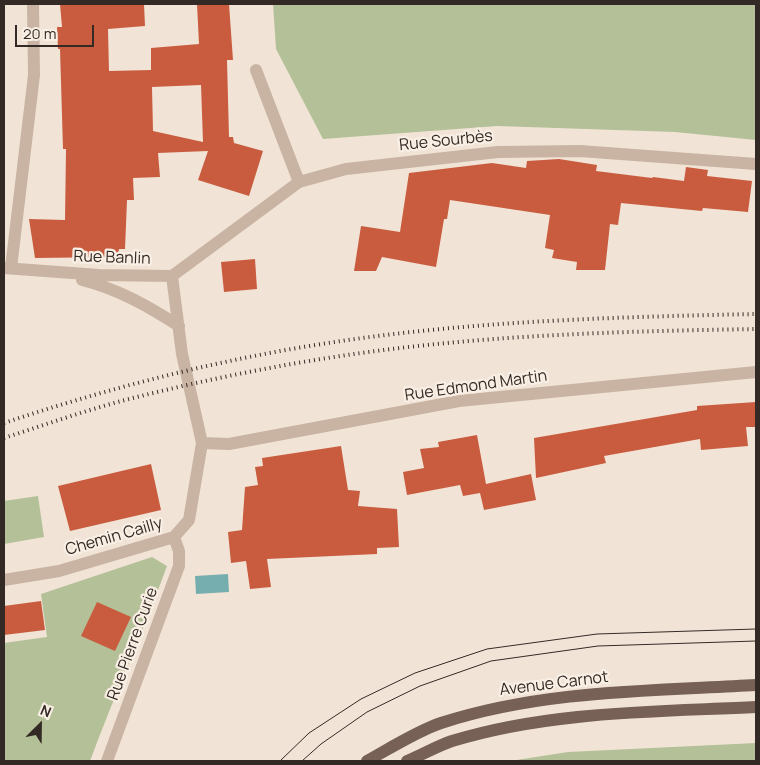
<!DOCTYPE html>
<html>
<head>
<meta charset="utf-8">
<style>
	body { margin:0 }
	#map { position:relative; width:760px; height:765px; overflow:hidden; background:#f1e4d7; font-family:Manrope,sans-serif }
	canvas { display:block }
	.frame { position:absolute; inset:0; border:5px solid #342a25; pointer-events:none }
	.north { position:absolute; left:15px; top:700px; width:50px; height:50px; -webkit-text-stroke:4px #f9efe4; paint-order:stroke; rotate:23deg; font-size:14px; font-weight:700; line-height:20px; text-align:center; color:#342a25 }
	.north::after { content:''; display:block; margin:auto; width:18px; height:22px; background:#342a25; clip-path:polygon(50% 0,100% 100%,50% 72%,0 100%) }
	.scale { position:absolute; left:15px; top:25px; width:79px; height:22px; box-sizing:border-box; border:2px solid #342a25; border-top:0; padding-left:6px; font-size:15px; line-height:18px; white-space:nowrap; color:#342a25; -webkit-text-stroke:4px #f9efe4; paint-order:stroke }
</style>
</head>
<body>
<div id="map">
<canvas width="760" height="765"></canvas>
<div class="frame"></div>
<div class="north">N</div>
<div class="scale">20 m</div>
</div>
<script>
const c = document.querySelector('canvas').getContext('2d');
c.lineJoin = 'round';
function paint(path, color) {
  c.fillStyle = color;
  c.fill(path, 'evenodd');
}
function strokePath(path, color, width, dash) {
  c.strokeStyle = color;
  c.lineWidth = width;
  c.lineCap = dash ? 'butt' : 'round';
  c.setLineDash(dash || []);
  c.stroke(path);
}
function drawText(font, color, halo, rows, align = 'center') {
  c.font = font + ' Manrope,sans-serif';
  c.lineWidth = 4.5;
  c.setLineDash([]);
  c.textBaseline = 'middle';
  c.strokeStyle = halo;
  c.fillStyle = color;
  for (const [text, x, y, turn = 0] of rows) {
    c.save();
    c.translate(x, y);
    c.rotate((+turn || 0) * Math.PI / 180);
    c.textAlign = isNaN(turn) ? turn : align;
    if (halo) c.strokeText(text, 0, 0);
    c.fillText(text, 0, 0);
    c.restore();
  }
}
const green = new Path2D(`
	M273 4H756V140L675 132 497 126 323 139 276 49Z
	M38 496 44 537 4 544V501Z
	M152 557 167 566C143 632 114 696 90 761H4V643L47 637 41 594Z
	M756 743V761H510L568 752Z`);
const water = new Path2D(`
	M228 574 229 592 196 594 195 576Z`);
const building = new Path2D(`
	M60 4H144L145 26 108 29 109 71 151 70V48L199 44 197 4H229L233 60H227L229 137H233L234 143 263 151 249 196 198 180 208 151 158 153 160 177 133 178 134 200H127L125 249H119L118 257 35 258 29 219 65 220 66 149H63L60 49H58L57 27H62ZM201 85 203 142 153 131 152 87Z
	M559 159 597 165 596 171 652 178 653 177 684 181 686 167 708 170 707 176 752 181 748 212 703 208 702 211 621 203 618 225 610 224 605 270H576L577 262 552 258 554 250 545 248 550 215 450 200 447 219H444L436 267 382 257 376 271H354L361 226 400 232 409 173 492 163 526 168 527 161Z
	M255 259 257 289 224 292 221 262Z
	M756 402V427H746L748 446 701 450 700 439 604 456 606 463 536 478 534 438 697 410V406Z
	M477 435 486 484 531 474 536 500 484 510 480 493 463 496 460 485 407 495 403 472 424 468 420 449 439 447 438 442Z
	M341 446 348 490 360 491 358 506 397 509 399 547 377 548V554L267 559 271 587 250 589 246 561 231 563 228 532 242 530 245 487 258 485 255 467 263 466 262 458Z
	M151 464 161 510 70 531 58 486Z
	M41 601 45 630 4 635V606Z
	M97 602 131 617 115 651 81 636Z`);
const service = new Path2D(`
	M256 70 299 182`);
const minor = new Path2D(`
	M4 268 99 275 172 276
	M11 268 34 75 33 4
	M172 276 299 182 346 169 498 152 580 151 756 164
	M82 280C118 289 148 306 179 326
	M202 443 229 444 459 401 756 372
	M4 580 59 571 174 537 189 520 202 443 182 354 172 276
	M107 761 179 566V551L174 537`);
const primary = new Path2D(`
	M367 761C389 749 417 731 441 723 542 690 651 691 756 685
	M407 761C422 755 437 746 452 741 550 711 654 712 756 707`);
const tram = new Path2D(`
	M280 761 309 733 361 699 415 673 487 649 597 634 756 629
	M302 761 321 744 367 712 420 686 491 661 598 646 756 641`);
const rail = new Path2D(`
	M4 423C109 388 217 360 328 343 469 321 613 317 756 314
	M4 438C44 425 84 411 125 400 215 377 307 359 400 348 518 334 637 331 756 329`);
const streetNames = [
	["Rue Sourbès",446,141,-6],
	["Rue Banlin",112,258,2],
	["Rue Edmond Martin",476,386,-8],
	["Chemin Cailly",114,537,-16],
	["Rue Pierre Curie",133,644,-70],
	["Avenue Carnot",554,684,-7]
];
paint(green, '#b4c097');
paint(water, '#76aeaf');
paint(building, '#c95c3e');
strokePath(service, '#c9b4a3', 12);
strokePath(minor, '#c9b4a3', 12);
strokePath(primary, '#776056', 12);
strokePath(tram, '#342a25', 1);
strokePath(rail, '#342a25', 4, [1, 4]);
drawText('16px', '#342a25', '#f9efe4', streetNames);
</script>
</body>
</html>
